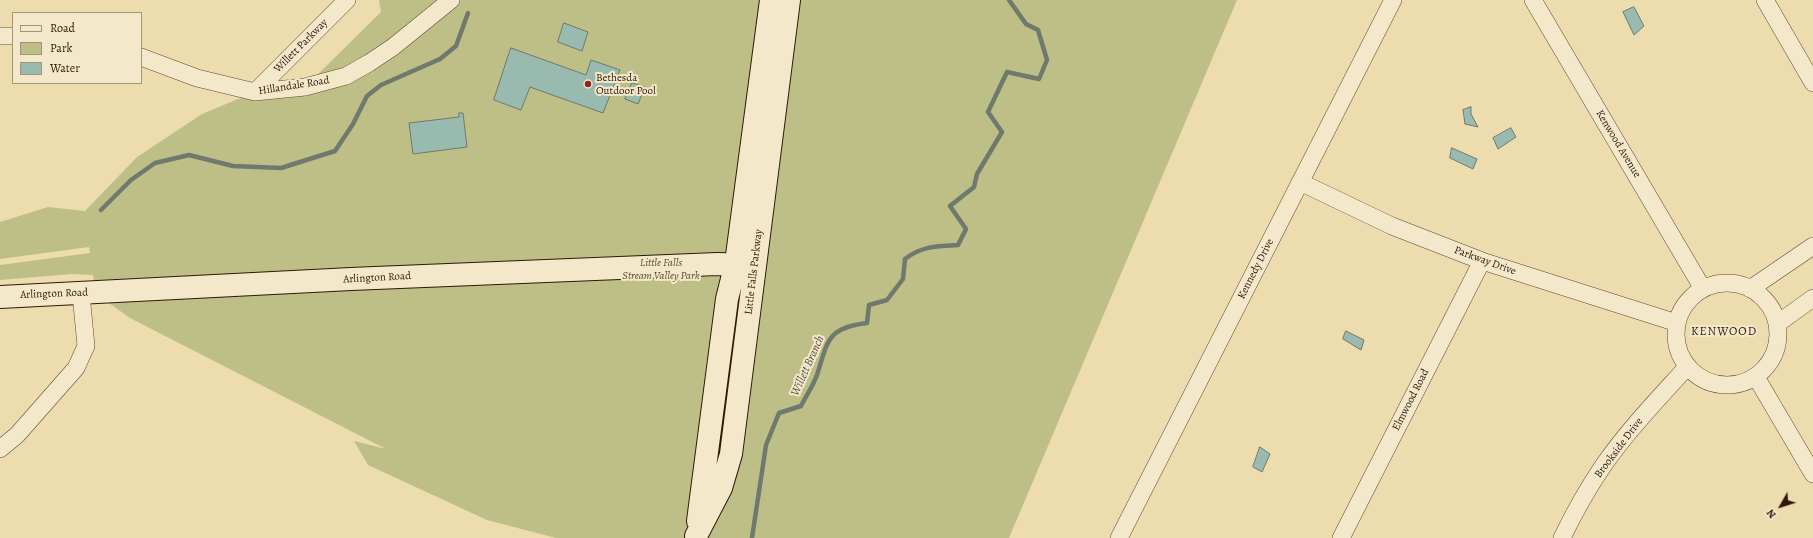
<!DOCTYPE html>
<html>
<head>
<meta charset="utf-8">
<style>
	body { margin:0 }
	#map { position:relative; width:1813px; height:538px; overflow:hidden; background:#eddcae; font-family:Alegreya,serif }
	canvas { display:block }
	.legend { position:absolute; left:12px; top:12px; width:130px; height:72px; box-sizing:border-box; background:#f3e8ca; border:1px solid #a5947d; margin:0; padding:5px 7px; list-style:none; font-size:12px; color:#30170a }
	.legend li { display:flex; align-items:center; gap:8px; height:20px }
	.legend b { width:20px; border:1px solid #a5947d }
	.north { position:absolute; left:1761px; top:486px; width:40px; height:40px; -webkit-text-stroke:3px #f3e8ca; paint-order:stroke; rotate:231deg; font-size:11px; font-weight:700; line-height:16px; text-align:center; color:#30170a }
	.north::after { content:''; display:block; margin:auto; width:14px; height:18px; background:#30170a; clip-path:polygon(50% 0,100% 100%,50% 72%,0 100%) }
</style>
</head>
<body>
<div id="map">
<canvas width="1813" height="538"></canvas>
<ul class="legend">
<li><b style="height:5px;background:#f3e8ca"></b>Road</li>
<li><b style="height:11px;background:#bebf86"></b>Park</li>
<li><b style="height:11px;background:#99bbaf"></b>Water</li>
</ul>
<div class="north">N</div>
</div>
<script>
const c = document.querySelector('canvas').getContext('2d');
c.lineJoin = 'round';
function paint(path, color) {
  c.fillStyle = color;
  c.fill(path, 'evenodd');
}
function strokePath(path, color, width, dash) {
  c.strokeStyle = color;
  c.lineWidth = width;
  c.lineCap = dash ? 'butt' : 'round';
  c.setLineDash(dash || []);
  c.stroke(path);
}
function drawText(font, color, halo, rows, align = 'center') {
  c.font = font + ' Alegreya,serif';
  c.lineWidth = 4;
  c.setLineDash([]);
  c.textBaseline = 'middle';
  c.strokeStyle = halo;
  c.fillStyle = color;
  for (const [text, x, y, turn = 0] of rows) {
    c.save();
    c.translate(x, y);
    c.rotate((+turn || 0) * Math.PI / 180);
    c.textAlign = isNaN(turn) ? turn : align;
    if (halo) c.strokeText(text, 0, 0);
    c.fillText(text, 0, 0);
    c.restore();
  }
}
const green = new Path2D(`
	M379 0H1237L1009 538H556L487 520 368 465 354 441 386 449 130 318 95 293 93 275 72 274 0 280V265L90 253 89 247 0 259V222L48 207 85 211 137 157 202 114 255 92 307 85 381 12Z`);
const water = new Path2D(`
	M1634 7 1644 26 1634 35 1623 12Z
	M564 23 588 32 582 51 558 42Z
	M511 48 586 75 591 60 620 70 603 113 530 87 521 110 494 100Z
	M632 83 645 87 638 104 625 99Z
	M1471 107V114L1478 127 1465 124 1463 110Z
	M459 113H463L467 147 413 154 409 123 459 117Z
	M1511 128 1516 137 1498 149 1493 138Z
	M1452 148 1477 159 1473 169 1450 158Z
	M1346 331 1364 340 1361 350 1343 339Z
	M1260 447 1270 454 1262 472 1253 467Z`);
const stream = new Path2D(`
	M101 210 131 180 155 163 189 155 233 166 281 168 335 151 353 124 367 96 381 85 440 59 456 46 468 13
	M752 538 766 445 779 413 801 406C806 396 813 386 817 375 828 340 827 328 867 323L869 305 887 300 903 279 905 259C921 246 938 246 958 245L966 229 950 206 974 187 977 174 1002 132 988 112 1007 72 1039 79 1047 60 1038 30 1026 24 1009 0`);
const street = new Path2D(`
	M1533 0 1703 289
	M1765 0 1813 83
	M0 36H13
	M141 57 197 78 255 92 305 87 346 76 369 63 393 47 451 0
	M255 92 347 0
	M1300 182 1392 226 1482 261 1677 323
	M1676 334a51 51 0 1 1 102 0a51 51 0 1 1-102 0Z
	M1750 289 1813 246
	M1777 324 1813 298
	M1756 377 1813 474
	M0 449 17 435 76 368 86 346 81 294
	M1119 538 1393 0
	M1341 538 1482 261
	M1562 538C1574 513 1588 488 1603 466 1628 430 1658 399 1687 367`);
const secondary = new Path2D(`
	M0 297 351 279 717 264 754 265
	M698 521 727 299 736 263 771 0
	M696 536 721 488 731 454 789 0`);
const markers = [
	[588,84,4,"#8f2418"]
];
const streetNames = [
	["Willett Parkway",301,46,-45],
	["Hillandale Road",294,86,-9],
	["Kenwood Avenue",1618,144,59],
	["Parkway Drive",1485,261,20],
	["Kennedy Drive",1256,269,-63],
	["Little Falls Parkway",754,272,-83],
	["Arlington Road",377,278,-3],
	["Arlington Road",54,294,-2],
	["Elmwood Road",1411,400,-63],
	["Brookside Drive",1619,448,-53]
];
const poiNames = [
	["Bethesda",596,78],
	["Outdoor Pool",596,91]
];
const parkNames = [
	["Little Falls",661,263],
	["Stream Valley Park",661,276]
];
const neighbourhoodNames = [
	["KENWOOD",1724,332]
];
const waterNames = [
	["Willett Branch",808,366,-66]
];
paint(green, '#bebf86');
paint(water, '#99bbaf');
strokePath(water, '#6f796d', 1);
strokePath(stream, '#6f796d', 4.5);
strokePath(street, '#5f4833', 18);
strokePath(secondary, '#30170a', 24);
strokePath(street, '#f3e8ca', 17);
strokePath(secondary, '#f3e8ca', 22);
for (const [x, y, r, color] of markers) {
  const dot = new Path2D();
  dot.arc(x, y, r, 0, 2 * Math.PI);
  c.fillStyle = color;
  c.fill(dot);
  strokePath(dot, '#f3e8ca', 1.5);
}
drawText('11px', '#30170a', '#f3e8ca', streetNames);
drawText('11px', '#30170a', '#f3e8ca', poiNames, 'left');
drawText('italic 11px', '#5b492f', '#f3e8ca', parkNames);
c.letterSpacing = '1px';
drawText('12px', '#30170a', '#f3e8ca', neighbourhoodNames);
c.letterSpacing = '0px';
drawText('italic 12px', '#555044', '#f3e8ca', waterNames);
</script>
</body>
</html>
